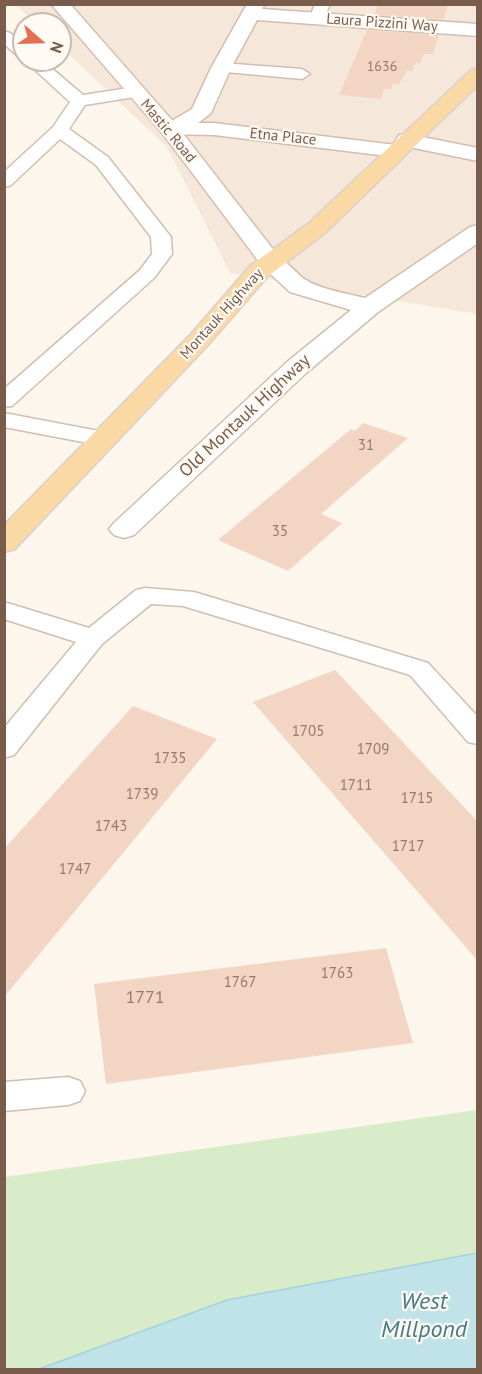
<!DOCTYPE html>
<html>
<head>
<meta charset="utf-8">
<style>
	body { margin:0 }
	#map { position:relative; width:482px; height:1374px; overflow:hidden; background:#fdf6ec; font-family:"PT Sans",sans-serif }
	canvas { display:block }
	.frame { position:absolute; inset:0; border:6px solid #7a5c4d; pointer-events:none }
	.north { position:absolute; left:12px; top:12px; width:60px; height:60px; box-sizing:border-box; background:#fffaf3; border:2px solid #cabbb1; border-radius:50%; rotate:110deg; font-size:16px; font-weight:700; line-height:24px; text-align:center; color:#7a5c4d }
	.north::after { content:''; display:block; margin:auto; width:21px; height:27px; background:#e76f51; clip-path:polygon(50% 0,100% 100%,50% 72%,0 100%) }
</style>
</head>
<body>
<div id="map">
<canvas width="482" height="1374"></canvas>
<div class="frame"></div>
<div class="north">N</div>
</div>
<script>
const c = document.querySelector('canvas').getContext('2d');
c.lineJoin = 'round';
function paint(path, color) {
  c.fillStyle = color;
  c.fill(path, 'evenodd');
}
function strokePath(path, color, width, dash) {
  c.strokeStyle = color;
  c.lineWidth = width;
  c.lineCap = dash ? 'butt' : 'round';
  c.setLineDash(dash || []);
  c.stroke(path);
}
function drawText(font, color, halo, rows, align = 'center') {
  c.font = font + ' "PT Sans",sans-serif';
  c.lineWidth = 4.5;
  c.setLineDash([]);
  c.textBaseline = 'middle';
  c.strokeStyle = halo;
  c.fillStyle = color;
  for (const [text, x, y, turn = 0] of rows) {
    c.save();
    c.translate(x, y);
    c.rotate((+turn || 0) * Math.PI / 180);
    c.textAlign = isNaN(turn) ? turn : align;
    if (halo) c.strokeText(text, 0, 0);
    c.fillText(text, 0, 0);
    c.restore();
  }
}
const residential = new Path2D(`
	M16 5H477V314L230 273 167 147 60 46V24H36Z`);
const green = new Path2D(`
	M477 1110V1253L227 1300 39 1369H5L4 1177Z`);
const water = new Path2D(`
	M477 1253V1369H39L227 1300Z`);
const building = new Path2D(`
	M378 4H448L444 19 374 15Z
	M367 30 439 35 433 54H423L421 63H415L412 71H407L399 84 393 83 391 89H384L381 99 339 95Z
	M363 423 408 438 321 514 342 523 288 571 218 540 351 429 355 431Z
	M335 670 477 821V960L253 702Z
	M133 706 217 739 4 997V849Z
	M386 948 413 1043 106 1084 94 984Z`);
const lane = new Path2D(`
	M315 4H330L322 22 317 24 309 19Z
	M4 31 10 33 24 45V58L18 56 4 44Z
	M24 60H42L83 95 135 87 141 88 143 92 141 96 85 105 69 129 108 157 171 237 172 254 154 278 12 406 4 407V389L140 270 152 254 151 237 96 165 60 139 10 186 4 187V172L53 127 70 102Z
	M221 63 302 69 310 74 302 79 215 71 213 68 215 65Z
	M4 413 104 432 112 434 115 439 112 444 104 446 4 427Z
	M145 588 194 592 428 663 478 717V744L468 742 410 675 183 606 151 604 102 644 14 755 4 758V728L76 642 4 619V602L89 628 136 590Z
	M68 1077 80 1081 85 1091 80 1101 68 1105 4 1111V1082Z`);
const street = new Path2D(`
	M247 4H265L262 9 478 24V36L257 20 231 68 211 113 198 123H214L396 145 404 146 407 151 404 156 396 157 214 135 163 134 159 130 163 126 192 109 211 68Z
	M407 134 478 148V161L399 145 396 140 399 135Z
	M478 225V243L378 312 305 374 134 535 124 538 114 535 109 529 114 523 287 362 351 310 290 292 263 267 259 262 263 257C283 252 291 270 306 280 319 289 349 294 365 298L470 227Z`);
const secondary = new Path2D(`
	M51 4H70L177 126 279 257 283 262 279 267 271 269 263 267 163 134Z`);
const primary = new Path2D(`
	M478 68V85L325 233 268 276 209 344 15 549 4 552V525L191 334 250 266 309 223 471 70Z`);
const farNumbernames = [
	["1636",382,67]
];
const farStreetnames = [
	["Laura Pizzini Way",382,23,4],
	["Mastic Road",168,131,50],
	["Etna Place",283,137,6],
	["Montauk Highway",222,314,-48]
];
const numberNames = [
	["31",366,446],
	["35",280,532],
	["1705",308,732],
	["1709",373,750],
	["1735",170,759],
	["1711",356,786],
	["1739",142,795],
	["1715",417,799],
	["1743",111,827],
	["1717",408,847],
	["1747",75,870],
	["1763",337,974],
	["1767",240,983]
];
const streetNames = [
	["Old Montauk Highway",245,416,-43]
];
const nearNumbernames = [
	["1771",145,998]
];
const nearWaternames = [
	["West",424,1302],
	["Millpond",424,1330]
];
paint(residential, '#f5e8da');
paint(green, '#d8ecc9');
paint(water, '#bfe3e8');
strokePath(water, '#a5d3da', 1.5);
paint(building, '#f3d5c3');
strokePath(lane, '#d1beb0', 3);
strokePath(street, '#d1beb0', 3);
strokePath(secondary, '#d6c0b0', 3);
strokePath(primary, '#dad1cd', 3);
paint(lane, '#fff');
paint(street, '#fff');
paint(secondary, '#fff');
paint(primary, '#fbd9a5');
drawText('14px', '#987a6a', null, farNumbernames);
drawText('15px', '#7a5c4d', '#fffaf3', farStreetnames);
drawText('15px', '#987a6a', null, numberNames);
drawText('18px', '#7a5c4d', '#fffaf3', streetNames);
drawText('18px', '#987a6a', null, nearNumbernames);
drawText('italic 24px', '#437c86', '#fffaf3', nearWaternames);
</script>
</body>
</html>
